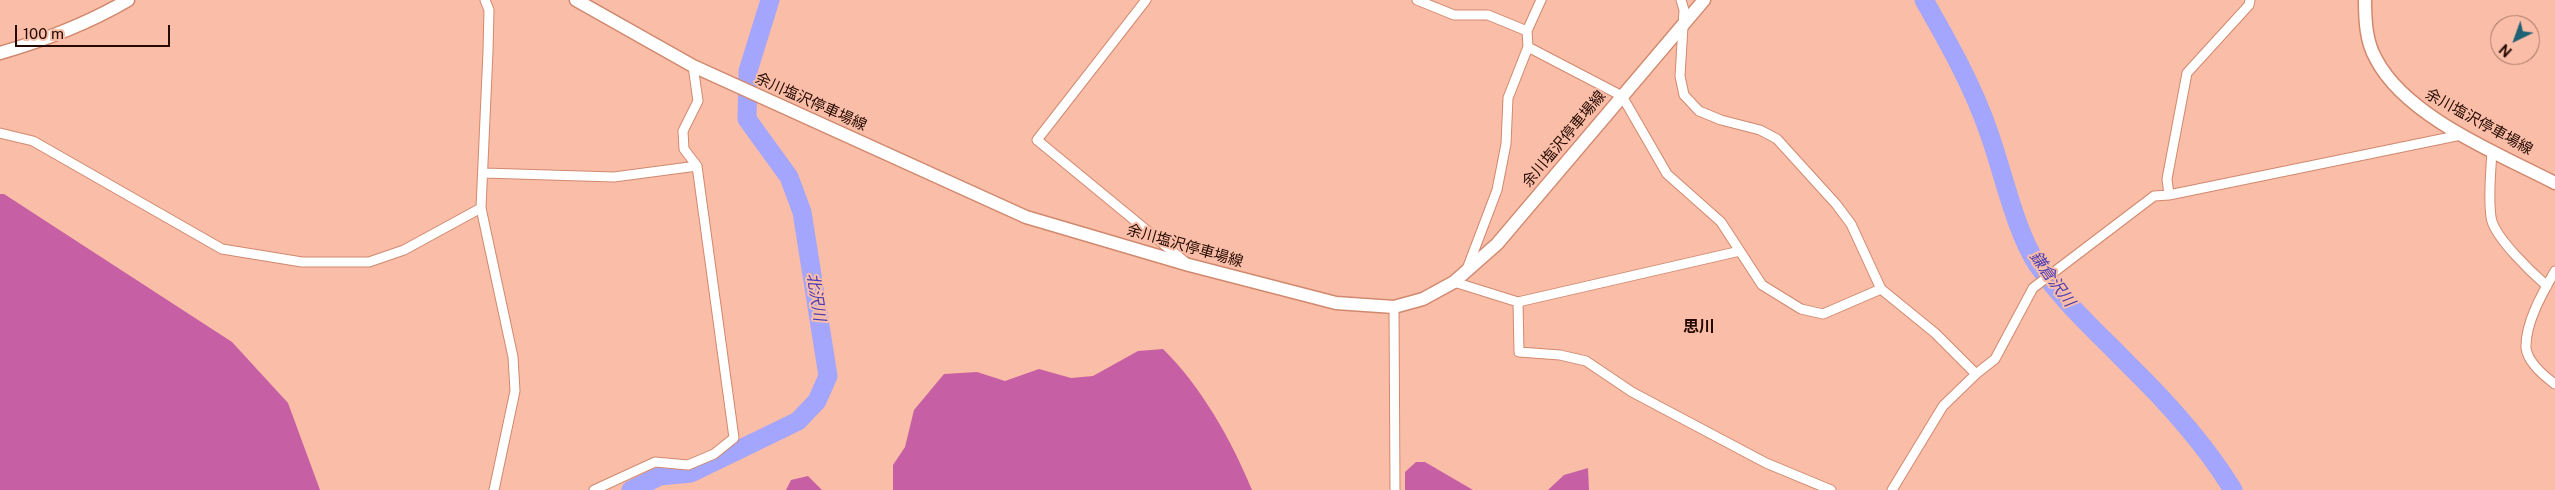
<!DOCTYPE html>
<html>
<head>
<meta charset="utf-8">
<style>
	body { margin:0 }
	#map { position:relative; width:2555px; height:490px; overflow:hidden; background:#fabda7; font-family:"Public Sans",sans-serif }
	canvas { display:block }
	.north { position:absolute; left:2490px; top:15px; width:50px; height:50px; box-sizing:border-box; background:#fabda7; border:1px solid #a47565; border-radius:50%; rotate:222deg; font-size:14px; font-weight:700; line-height:20px; text-align:center; color:#240a02 }
	.north::after { content:''; display:block; margin:auto; width:18px; height:22px; background:#206275; clip-path:polygon(50% 0,100% 100%,50% 72%,0 100%) }
	.scale { position:absolute; left:15px; top:25px; width:155px; height:22px; box-sizing:border-box; border:2px solid #240a02; border-top:0; padding-left:6px; font-size:15px; line-height:18px; white-space:nowrap; color:#240a02; -webkit-text-stroke:4px #fabda7; paint-order:stroke }
</style>
</head>
<body>
<div id="map">
<canvas width="2555" height="490"></canvas>
<div class="north">N</div>
<div class="scale">100 m</div>
</div>
<script>
const c = document.querySelector('canvas').getContext('2d');
c.lineJoin = 'round';
function paint(path, color) {
  c.fillStyle = color;
  c.fill(path, 'evenodd');
}
function strokePath(path, color, width, dash) {
  c.strokeStyle = color;
  c.lineWidth = width;
  c.lineCap = dash ? 'butt' : 'round';
  c.setLineDash(dash || []);
  c.stroke(path);
}
function drawText(font, color, halo, rows, align = 'center') {
  c.font = font + ' "Public Sans","Noto Sans JP",sans-serif';
  c.lineWidth = 4;
  c.setLineDash([]);
  c.textBaseline = 'middle';
  c.strokeStyle = halo;
  c.fillStyle = color;
  for (const [text, x, y, turn = 0] of rows) {
    c.save();
    c.translate(x, y);
    c.rotate((+turn || 0) * Math.PI / 180);
    c.textAlign = isNaN(turn) ? turn : align;
    if (halo) c.strokeText(text, 0, 0);
    c.fillText(text, 0, 0);
    c.restore();
  }
}
const forest = new Path2D(`
	M0 194H4L232 342 288 403 320 490H0Z
	M1163 349C1201 386 1232 441 1252 490H893V465L905 447 914 410 944 374 977 372 1005 381 1039 369 1071 378 1093 376 1138 351Z
	M1416 462H1425L1473 490H1405V472Z
	M1588 468 1589 490H1548L1564 475Z
	M808 476 822 490H786L791 480Z`);
const river = new Path2D(`
	M1924 0C1948 42 1973 86 1989 133 2003 172 2015 230 2037 264 2063 302 2097 332 2129 365 2168 403 2205 444 2233 490
	M631 490 660 476 691 473 798 421 817 401 828 376 802 212 789 177 747 119 748 71 770 0`);
const minor = new Path2D(`
	M485 0 489 10 488 51 481 208 513 357 515 391 494 490
	M1146 0 1037 140 1184 261
	M1417 0 1454 15H1488L1527 31
	M1681 0 1684 10 1680 76 1684 95 1699 111 1721 120 1760 130 1777 139 1836 204 1851 224 1881 289 1935 333 1976 374
	M1528 47 1622 96 1667 174 1721 222 1762 285 1801 309 1823 314 1881 289
	M0 133 33 141 222 249 302 262H369L404 250 481 208
	M2492 150C2491 172 2488 195 2491 217 2493 236 2532 273 2547 286
	M484 173 614 177 697 166
	M2169 195 2167 179 2187 73 2249 5 2250 0
	M1467 269 1497 190 1506 144 1508 98 1528 47 1527 31 1541 0
	M2555 271C2543 292 2525 323 2526 348 2528 363 2544 376 2555 384
	M1454 282 1518 302 1740 251
	M1518 302 1519 352 1560 355 1586 361 1632 392 1766 463 1831 490
	M1394 307 1395 490
	M594 490 655 462 688 465 714 454 734 438 697 166 684 149 683 131 698 101 693 66
	M1892 490 1943 406 1976 374 1995 359 2033 288 2154 196 2169 195 2461 135`);
const secondary = new Path2D(`
	M576 0 693 66 1026 217 1189 265 1336 303 1394 307 1423 299 1454 282 1497 244 1704 0
	M2365 0C2365 20 2366 42 2376 59 2406 117 2499 154 2555 183
	M0 53C45 40 87 24 128 0`);
const streetNames = [
	["余川塩沢停車場線",811,102,24],
	["余川塩沢停車場線",2479,122,29],
	["余川塩沢停車場線",1564,139,-50],
	["余川塩沢停車場線",1185,246,16]
];
const waterNames = [
	["鎌倉沢川",2052,279,54],
	["北沢川",816,297,81]
];
const neighbourhoodNames = [
	["思川",1699,327]
];
paint(forest, '#c65fa4');
strokePath(river, '#a3a6fc', 19);
strokePath(minor, '#d1896e', 11);
strokePath(secondary, '#d1896e', 15);
strokePath(minor, '#fff', 9);
strokePath(secondary, '#fff', 12);
drawText('15px', '#240a02', '#fabda7', streetNames);
drawText('italic 16px', '#4c3db7', '#fabda7', waterNames);
drawText('bold 16px', '#240a02', '#fabda7', neighbourhoodNames);
</script>
</body>
</html>
